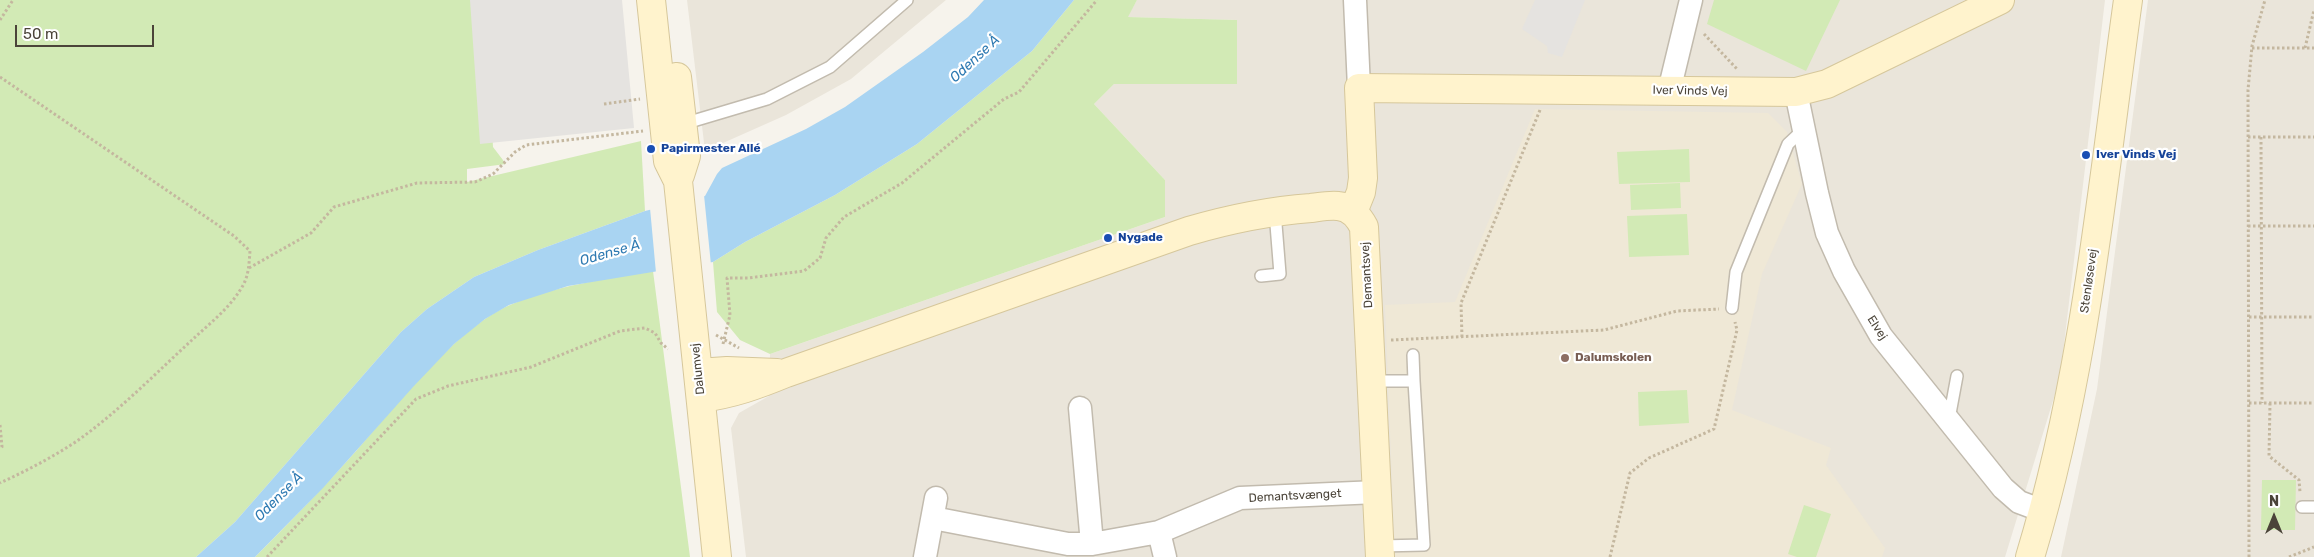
<!DOCTYPE html>
<html>
<head>
<meta charset="utf-8">
<style>
	body { margin:0 }
	#map { position:relative; width:2314px; height:557px; overflow:hidden; background:#f6f3ec; font-family:Rubik,sans-serif }
	canvas { display:block }
	.north { position:absolute; left:2249px; top:492px; width:50px; height:50px; -webkit-text-stroke:4px #fff; paint-order:stroke; rotate:0deg; font-size:14px; font-weight:700; line-height:20px; text-align:center; color:#4b4439 }
	.north::after { content:''; display:block; margin:auto; width:18px; height:22px; background:#4b4439; clip-path:polygon(50% 0,100% 100%,50% 72%,0 100%) }
	.scale { position:absolute; left:15px; top:25px; width:139px; height:22px; box-sizing:border-box; border:2px solid #4b4439; border-top:0; padding-left:6px; font-size:15px; line-height:18px; white-space:nowrap; color:#4b4439; -webkit-text-stroke:4px #fff; paint-order:stroke }
</style>
</head>
<body>
<div id="map">
<canvas width="2314" height="557"></canvas>
<div class="north">N</div>
<div class="scale">50 m</div>
</div>
<script>
const c = document.querySelector('canvas').getContext('2d');
c.lineJoin = 'round';
function paint(path, color) {
  c.fillStyle = color;
  c.fill(path, 'evenodd');
}
function strokePath(path, color, width, dash) {
  c.strokeStyle = color;
  c.lineWidth = width;
  c.lineCap = dash ? 'butt' : 'round';
  c.setLineDash(dash || []);
  c.stroke(path);
}
function drawText(font, color, halo, rows, align = 'center') {
  c.font = font + ' Rubik,sans-serif';
  c.lineWidth = 4.5;
  c.setLineDash([]);
  c.textBaseline = 'middle';
  c.strokeStyle = halo;
  c.fillStyle = color;
  for (const [text, x, y, turn = 0] of rows) {
    c.save();
    c.translate(x, y);
    c.rotate((+turn || 0) * Math.PI / 180);
    c.textAlign = isNaN(turn) ? turn : align;
    if (halo) c.strokeText(text, 0, 0);
    c.fillText(text, 0, 0);
    c.restore();
  }
}
const residential = new Path2D(`
	M687 0H946L851 79 786 115 705 151Z
	M1137 0H2105L2060 378 2005 557H746L731 428 739 413 769 396 770 354 1165 217V180L1094 104 1114 84H1237V20L1127 17Z
	M2148 0H2314V557H2061L2097 389Z`);
const education = new Path2D(`
	M1535 109 1768 113 1787 132 1802 184 1762 274 1732 410 1831 448 1826 465 1885 548 1882 557H1395L1385 305 1455 302Z`);
const green = new Path2D(`
	M0 0H485L493 147 506 164 467 169V182L641 141 645 211 538 250 474 277 427 309 401 332 235 522 196 557H0Z
	M1074 0H1137L1128 17 1237 20V84H1114L1094 104 1165 180V217L770 354 740 340 717 312 713 262 745 242 835 195 917 144 1032 51Z
	M1714 0H1840L1806 71 1707 24Z
	M1689 149 1690 182 1619 184 1617 152Z
	M1680 183 1681 208 1631 210 1630 185Z
	M1687 214 1689 255 1629 257 1627 216Z
	M653 271 690 557H255C290 522 324 487 357 450 396 406 456 328 510 305 555 286 604 279 653 271Z
	M1687 390 1689 423 1639 426 1638 392Z
	M2262 480H2296L2295 530H2261Z
	M1804 505 1831 514 1816 557H1797L1788 554Z`);
const parking = new Path2D(`
	M470 0H622L634 128 480 144Z
	M1535 0H1585L1562 57 1548 53 1547 46 1522 29Z`);
const water = new Path2D(`
	M984 0H1074L1032 51 917 144 835 195 745 242 713 262 568 286 509 305 485 319 454 344 413 387 323 488 255 557H196L235 522 401 332 427 309 474 277 538 250 645 211 705 196 717 174 722 168 806 129 845 107 923 52 968 17Z`);
const pier = new Path2D(`
	M704 195 711 265 656 273 650 208Z`);
const path = new Path2D(`
	M0 20 13 0
	M1704 34 1737 69
	M2252 48H2314
	M2305 48 2314 10
	M0 77 234 236 250 251C249 263 249 276 242 287 230 308 209 324 192 340 155 374 118 412 77 441 53 457 26 471 0 483
	M604 104 640 99
	M2248 137H2314
	M2261 137 2262 403
	M2248 226H2314
	M249 268 311 233 334 207 417 183 475 182 493 174 515 152 526 145 643 131
	M2249 317H2314
	M716 335 739 348
	M1462 337 1461 303 1540 110
	M1391 340 1604 330 1677 311 1719 309
	M723 344 730 315 727 278H748L804 271 820 258 826 238 844 217 902 183 1004 99 1019 92 1097 0
	M2249 403H2314
	M2270 403 2269 456 2299 480 2300 492
	M0 425 2 447 0 449
	M267 557 416 399 448 386 531 367 620 331 645 328 655 333 661 343 668 349
	M1610 557 1630 473 1649 458 1714 429 1737 330 1735 322
	M2249 557 2248 90 2252 46 2265 0
	M2289 557 2314 547`);
const lane = new Path2D(`
	M683 124 767 99 830 67 907 0
	M1261 276 1280 274 1275 212
	M1732 308 1736 272 1788 144 1804 129
	M1413 355 1414 381
	M1372 381H1414L1424 545 1380 546
	M1949 419 1957 376
	M2302 507H2314`);
const street = new Path2D(`
	M1355 0 1359 88
	M1669 91 1691 0
	M1796 92 1817 193 1827 233 1844 271 1881 336 2003 488 2019 502 2043 511
	M1080 408 1092 544
	M933 518 1068 544H1092L1159 532 1240 498 1377 492
	M1159 532 1165 557
	M925 557 936 498`);
const secondary = new Path2D(`
	M651 0 668 161 678 181 717 557
	M677 77 686 156 680 175
	M1353 212 1361 192 1363 178 1359 88 1796 92 1827 84 2000 0
	M698 373 727 371 777 373
	M701 398C732 394 757 385 786 373L1189 231C1230 219 1269 211 1311 208 1319 207 1330 205 1338 206 1350 207 1359 217 1364 227L1380 557
	M2030 557C2085 376 2102 187 2128 0`);
const markers = [
	[651,149,5,"#1a4fb4"],
	[2086,155,5,"#1a4fb4"],
	[1108,238,5,"#1a4fb4"],
	[1565,358,5,"#8d6e63"]
];
const streetNames = [
	["Iver Vinds Vej",1690,91,1],
	["Demantsvej",1367,275,-93],
	["Stenløsevej",2089,281,-82],
	["Elvej",1877,328,57],
	["Dalumvej",698,369,-96],
	["Demantsvænget",1295,496,-3]
];
const transitNames = [
	["Papirmester Allé",661,149],
	["Iver Vinds Vej",2096,155],
	["Nygade",1118,238]
];
const educationNames = [
	["Dalumskolen",1575,358]
];
const waterNames = [
	["Odense Å",975,59,-43],
	["Odense Å",610,253,-16],
	["Odense Å",279,497,-45]
];
paint(residential, '#eae5da');
paint(education, '#efe8d6');
paint(green, '#d2eab5');
paint(parking, '#e5e3e0');
paint(water, '#a9d4f2');
paint(pier, '#f6f3ec');
strokePath(lane, '#c2bbae', 14);
strokePath(street, '#c2bbae', 25);
strokePath(secondary, '#d6c79b', 30);
strokePath(path, '#c4b79f', 3, [2.5, 2.5]);
strokePath(lane, '#fff', 11);
strokePath(street, '#fff', 22);
strokePath(secondary, '#fff3cd', 28);
for (const [x, y, r, color] of markers) {
  const dot = new Path2D();
  dot.arc(x, y, r, 0, 2 * Math.PI);
  c.fillStyle = color;
  c.fill(dot);
  strokePath(dot, '#fff', 2);
}
drawText('12px', '#4b4439', '#fff', streetNames);
drawText('bold 12px', '#164399', '#fff', transitNames, 'left');
drawText('bold 12px', '#785e54', '#fff', educationNames, 'left');
drawText('italic 14px', '#2e7ab2', '#fff', waterNames);
</script>
</body>
</html>
